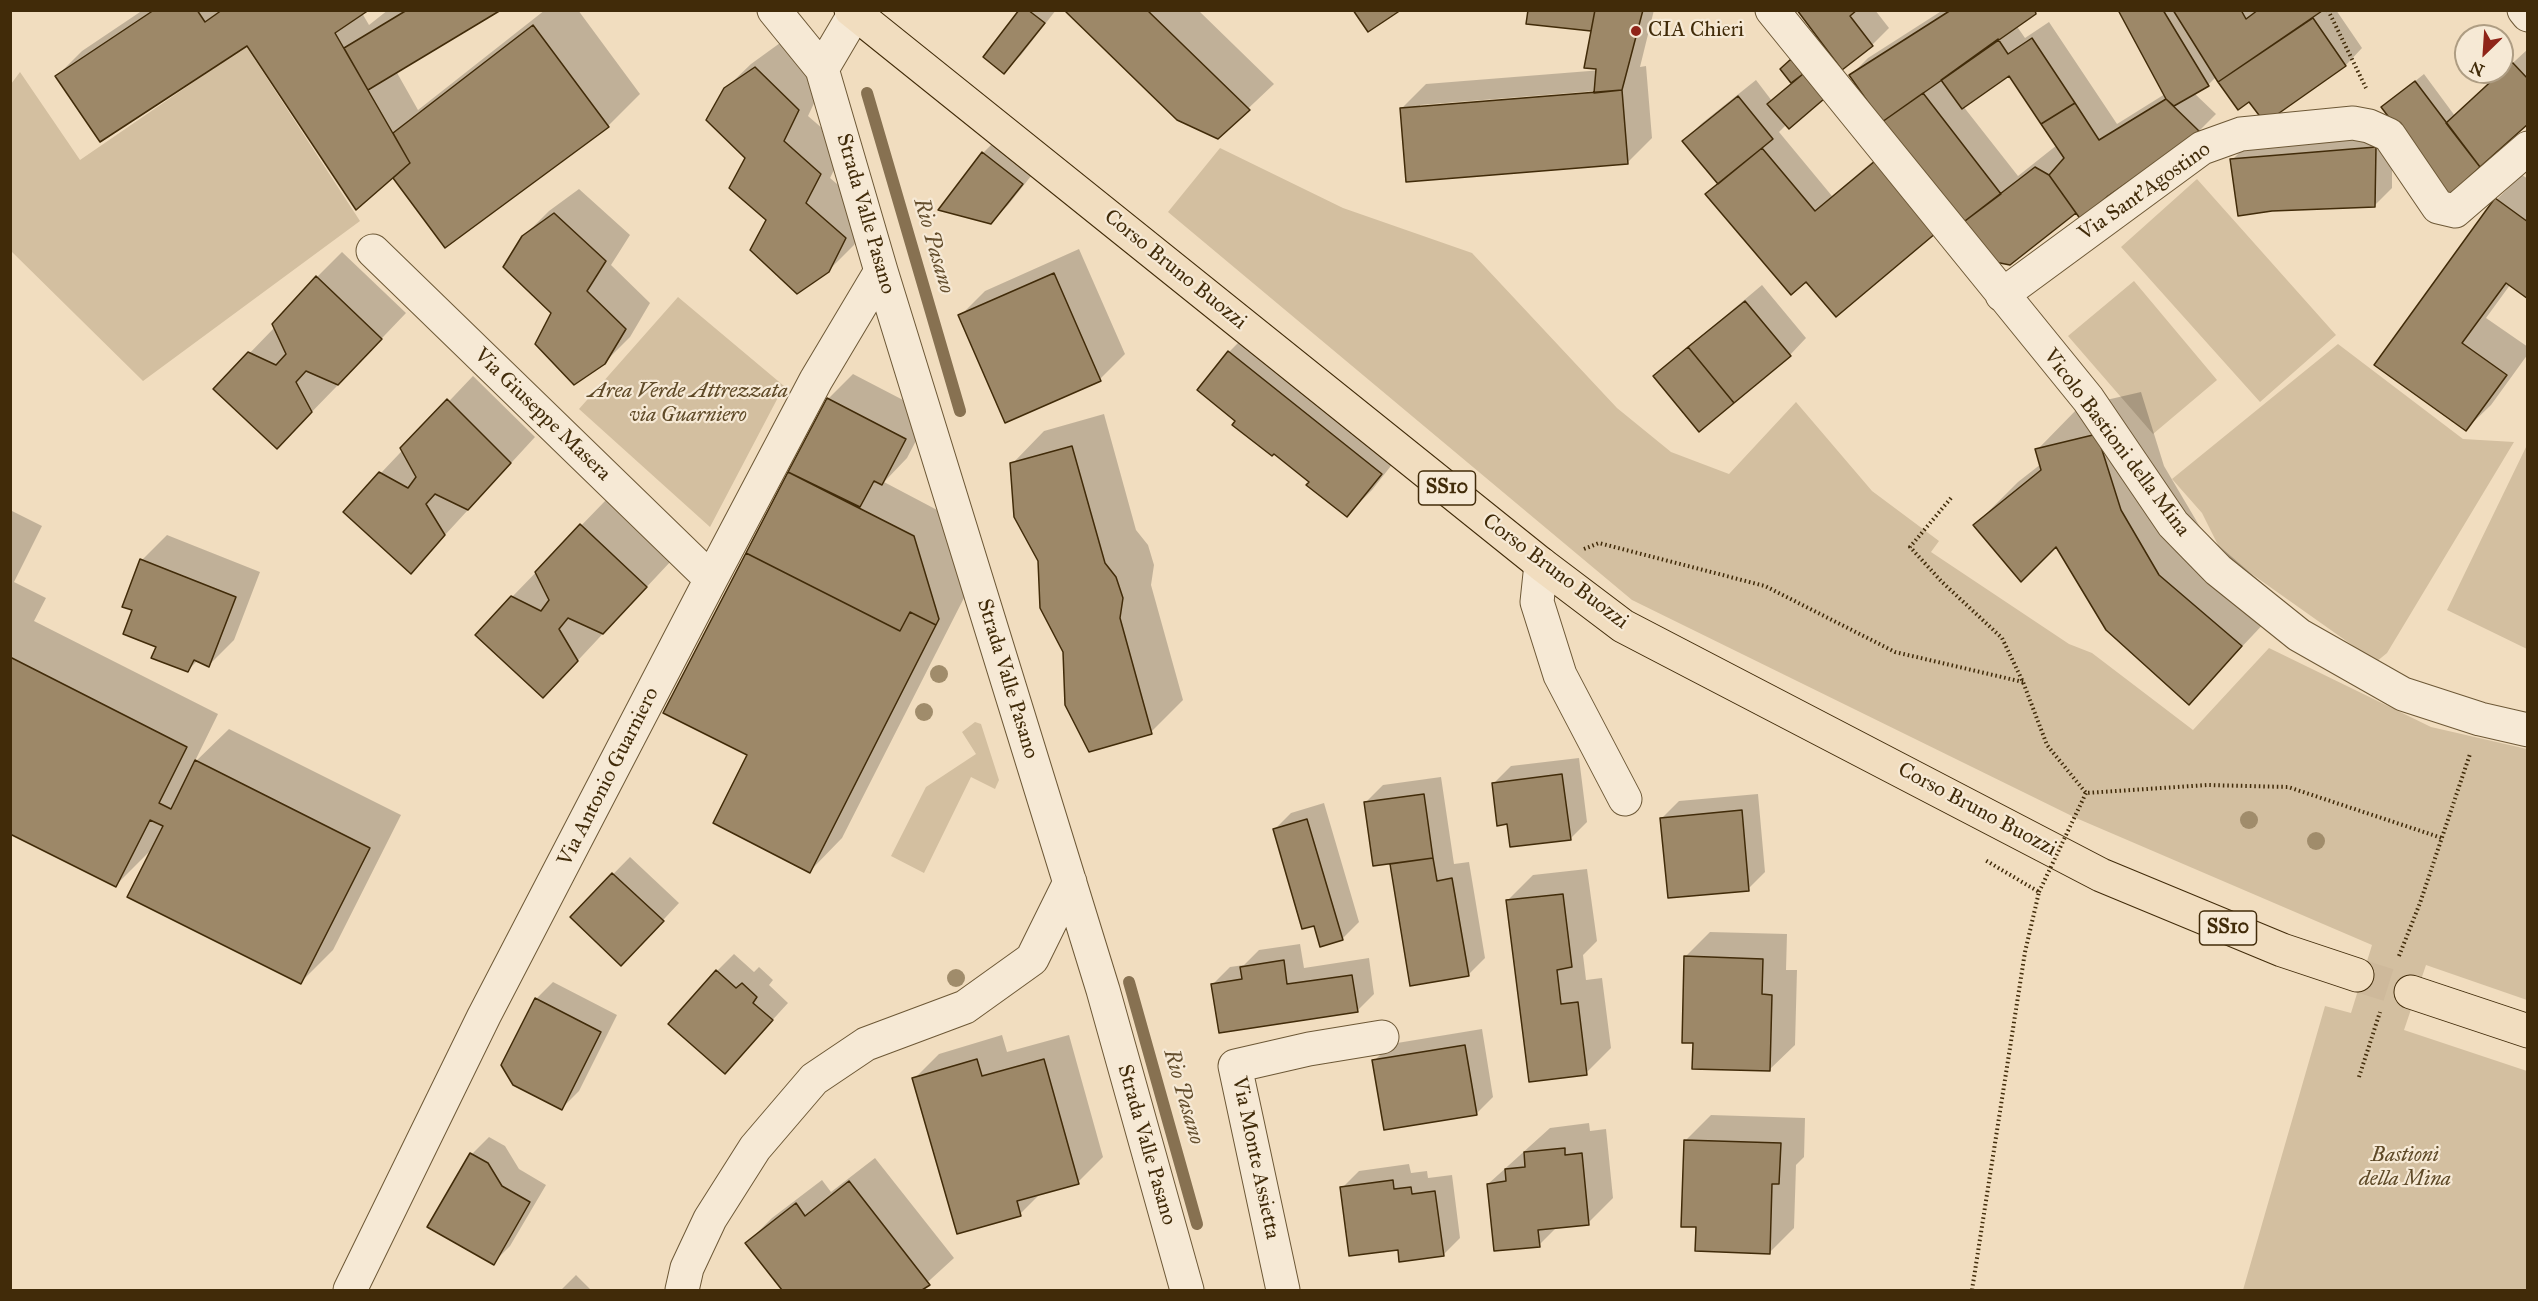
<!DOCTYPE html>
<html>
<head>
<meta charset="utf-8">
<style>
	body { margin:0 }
	#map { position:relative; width:2538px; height:1301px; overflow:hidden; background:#f1ddbf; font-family:"IM FELL Great Primer",serif }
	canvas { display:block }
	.frame { position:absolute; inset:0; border:12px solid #412b09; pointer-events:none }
	.north { position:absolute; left:2454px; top:24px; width:60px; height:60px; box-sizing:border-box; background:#f6e9d5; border:2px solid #ae9d83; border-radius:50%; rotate:205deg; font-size:16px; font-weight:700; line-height:24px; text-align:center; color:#412b09 }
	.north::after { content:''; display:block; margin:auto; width:21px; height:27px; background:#8f2418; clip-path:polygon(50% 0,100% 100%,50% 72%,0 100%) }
</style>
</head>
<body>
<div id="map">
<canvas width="2538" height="1301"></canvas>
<div class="frame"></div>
<div class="north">N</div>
</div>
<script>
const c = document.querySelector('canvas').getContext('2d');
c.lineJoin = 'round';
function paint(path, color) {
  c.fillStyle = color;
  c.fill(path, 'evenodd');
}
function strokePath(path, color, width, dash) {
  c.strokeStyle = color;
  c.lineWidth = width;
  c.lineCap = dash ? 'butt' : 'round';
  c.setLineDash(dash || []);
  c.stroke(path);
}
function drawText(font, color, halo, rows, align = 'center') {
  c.font = font + ' "IM FELL Great Primer",serif';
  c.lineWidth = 4.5;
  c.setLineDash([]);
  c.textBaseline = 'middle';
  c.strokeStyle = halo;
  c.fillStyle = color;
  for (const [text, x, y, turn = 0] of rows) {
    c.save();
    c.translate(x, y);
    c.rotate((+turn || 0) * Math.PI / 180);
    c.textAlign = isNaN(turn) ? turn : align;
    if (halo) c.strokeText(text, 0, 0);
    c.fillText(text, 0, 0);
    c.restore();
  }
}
const green = new Path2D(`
	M246 46 360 221 143 381 11 251V84L20 72 80 160Z
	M1220 148 1343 208 1472 253 1617 408 1671 452 1729 474 1796 402 1872 491 1939 541 1931 552 2069 644 2092 653 2193 730 2269 648 2431 727 2527 749V1000L2426 965 2404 1030 2527 1071V1290H2243L2325 1006 2351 1013 2372 945 2076 818 1632 600 1168 212Z
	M2197 179 2336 335 2260 402 2121 247Z
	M2134 281 2217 380 2153 434 2068 336Z
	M678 297 784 386 710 527 579 409Z
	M2338 344 2463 439 2514 442 2387 653 2376 662 2222 553 2202 513 2172 479Z
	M2527 445 2528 649H2527L2447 610Z
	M975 722 981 724 999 780 995 789 971 777 924 873 891 856 926 787 976 754 962 732Z`);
const shadow = new Path2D(`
	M143 10H366L362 13 369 25 388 10H498L396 71 418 110 545 10H578L640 94 608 126 400 173 247 44 57 76 82 51Z
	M1021 10H1056L1021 55 1004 72Z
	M1066 10H1198L1274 84 1218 137Z
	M1530 10H1654L1640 67 1646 66 1652 138 1627 163 1401 109 1426 84 1602 70 1593 30 1528 23ZM1596 91V94L1420 108V105Z
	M1799 10H1875L1889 28 1872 45Z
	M1943 10H2038L2016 25 2025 38 2049 22 2117 124 2165 94 2119 10H2336L2362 48 2346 65 2265 121 2250 100 2238 107 2216 77 2208 85 2194 93 2216 114 2199 131 2076 212 2009 263 1851 75 1868 58ZM2009 74 2057 145 2018 176 1963 106Z
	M780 43 823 84 808 116 845 148 830 178 870 212 854 245 828 271 767 219 725 89 751 64Z
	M2528 49V122L2449 194 2383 107 2424 74 2455 116Z
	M1820 58 1787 124 1779 132 1832 196 1892 145 1836 315 1684 141 1701 124 1756 80 1772 101 1793 82 1782 69Z
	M2392 131V188L2375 205 2271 210 2232 160 2249 143Z
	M1000 136 1039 166 1008 205 991 222 983 153Z
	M2522 175 2528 179V297L2510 285 2486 318 2528 347V354L2491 405 2466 429 2376 365 2497 199Z
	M579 189 630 235 611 265 650 303 630 337 604 363 553 313 523 237 549 211Z
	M1079 249 1125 354 1100 379 1006 421 960 316 985 291Z
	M342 252 406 313 363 358 334 382 337 386 302 422 215 389 275 327 317 277Z
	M1762 285 1806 338 1790 355 1698 339Z
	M1254 327 1405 448 1372 490 1347 515 1311 482 1229 352Z
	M853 374 930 414 907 458 884 482 939 511 967 592 842 838 810 871 748 553 828 399Z
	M473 376 535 437 411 572 380 474Z
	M2141 392 2164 466 2203 532 2284 602 2189 703 2056 545 1975 525 2018 482 2041 464 2037 450 2080 406Z
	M1104 414 1136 530 1148 545 1154 565 1151 585 1183 700 1151 732 1065 652 1012 464 1044 431Z
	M606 500 671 561 568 671 512 597Z
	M10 510 42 526 14 582 46 598 34 621 218 714 194 763 229 729 401 815 333 950 301 982 152 849 116 885 10 832Z
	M167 535 260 572 234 640 209 665 198 660 188 670 158 646 134 610 142 560Z
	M1579 758 1587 822 1570 839 1509 823 1494 783 1511 766Z
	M1441 777 1454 864 1469 862 1485 958 1468 975 1411 984 1391 862 1366 802 1383 785Z
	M1758 794 1765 872 1748 889 1662 818 1679 801Z
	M1324 803 1359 922 1342 939 1315 924 1274 830 1291 813Z
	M630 857 679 903 638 947 572 916Z
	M1587 869 1597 941 1583 955 1586 980 1602 978 1611 1048 1586 1073 1508 900 1533 875Z
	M1710 932 1787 934 1786 970H1797L1795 1045 1769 1070 1694 1042 1685 957Z
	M1300 944 1304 968 1369 958 1374 994 1357 1011 1213 984 1230 967 1244 965 1259 950Z
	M734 954 754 972 759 967 773 980 769 985 788 1003 725 1072 717 971Z
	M553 982 617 1015 579 1091 562 1108 536 999Z
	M1482 1029 1493 1097 1476 1114 1374 1061 1391 1044Z
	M1002 1035 1007 1052 1069 1035 1103 1157 1078 1182 1041 1193 1020 1214 914 1079 939 1054Z
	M1711 1115 1805 1118 1804 1157 1796 1165 1794 1228 1769 1253 1698 1226 1686 1140Z
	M1589 1123 1590 1131 1606 1129 1613 1198 1588 1223 1558 1226 1539 1245 1488 1184 1550 1128Z
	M489 1137 505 1146 519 1169 546 1185 510 1246 493 1263 429 1226 472 1154Z
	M875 1158 954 1258 919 1290H783L747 1243 772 1218 822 1180 831 1192Z
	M1409 1164 1411 1173 1427 1171 1428 1178 1452 1175 1460 1238 1443 1255 1399 1248 1342 1188 1359 1171Z
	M576 1275 591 1290H561Z`);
const stream = new Path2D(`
	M867 93 960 411
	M1129 982 1197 1224`);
const building = new Path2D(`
	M154 10H197L205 22 222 10H369L335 33 410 163 356 210 247 46 100 142 55 76Z
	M407 10H501L368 90 344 48Z
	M1019 10H1028L1045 23 1004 74 983 57Z
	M1064 10H1147L1250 110 1218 139 1177 120Z
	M1353 10H1401L1368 32Z
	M1528 10H1595L1591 31 1526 24Z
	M1595 10H1643L1622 90 1594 93 1596 69 1584 68Z
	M1797 10H1857L1850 16 1873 46 1842 70Z
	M1951 10H2035L2036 14 1882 122 1849 75Z
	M2118 10H2163L2209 86 2174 106 2166 99Z
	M2173 10H2241L2246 19 2258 10 2322 11 2218 82Z
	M2313 18 2346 66 2265 123 2249 102 2238 110 2218 82Z
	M533 25 609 127 445 248 393 178 410 163 393 133Z
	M2032 38 2075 103 2041 124 2009 76 1962 109 1941 80 1998 39 2008 54Z
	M1791 59 1803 74 1791 83 1780 69Z
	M2512 62 2528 79V124L2480 167 2446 123Z
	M755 67 799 110 784 141 821 174 806 203 846 238 829 272 797 294 750 250 766 220 729 188 745 158 706 120 724 88Z
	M1803 74 1824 99 1789 129 1767 104Z
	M2415 81 2480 167 2449 196 2381 107Z
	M1622 90 1628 164 1406 182 1400 108Z
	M1923 93 2001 194 1961 224 1882 122Z
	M1738 96 1773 139 1718 184 1682 141Z
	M2166 99 2200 132 2108 196 2081 220 2049 175 2064 158 2041 124 2075 103 2099 140Z
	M2376 147 2375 207 2272 211 2238 216 2230 159Z
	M1762 148 1815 211 1875 161 1936 233 1836 317 1806 282 1791 295 1705 194Z
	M982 152 1023 184 991 224 938 210Z
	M2035 167 2049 175 2076 213 2010 265 1990 261 1961 224Z
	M2495 198 2528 222V299L2506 283 2462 343 2507 375 2466 431 2374 365Z
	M554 213 606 261 587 291 626 329 605 364 574 385 535 344 551 313 503 267 522 236Z
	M1054 273 1101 381 1005 423 958 315Z
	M316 276 382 339 338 385 306 371 296 382 312 412 277 449 213 389 248 352 276 365 286 354 272 324Z
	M1745 301 1791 356 1734 403 1688 347Z
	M1688 347 1734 403 1699 432 1653 376Z
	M1228 351 1382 474 1347 517 1306 485 1309 482 1274 454 1272 456 1232 425 1235 421 1197 390Z
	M827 398 906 439 882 485 874 481 860 507 788 472Z
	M447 399 511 463 468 510 435 494 426 504 445 535 411 574 343 512 379 472 408 488 416 477 400 448Z
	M2097 434 2121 510 2159 575 2242 646 2189 705 2106 630 2056 547 2021 582 1973 525 2041 470 2035 449Z
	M1072 446 1105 563 1116 577 1123 598 1120 618 1152 734 1089 752 1065 705 1063 652 1040 608 1038 561 1014 517 1010 463Z
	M788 472 914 536 939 619 936 625 910 612 900 631 746 553Z
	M580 524 647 587 603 634 568 618 559 629 578 661 543 698 475 635 511 596 541 611 549 600 535 572Z
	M746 553 900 631 910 612 936 625 810 873 713 823 747 755 663 713Z
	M140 559 236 597 209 667 194 660 188 672 151 658 156 647 123 634 132 610 122 607Z
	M10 657 187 747 159 803 171 809 195 760 370 848 301 984 127 897 163 826 150 820 116 887 10 834Z
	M1562 774 1571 840 1510 847 1507 824 1497 826 1492 783Z
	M1424 794 1433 858 1373 866 1364 802Z
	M1742 810 1749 891 1668 898 1660 818Z
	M1307 819 1343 940 1320 947 1314 926 1302 929 1273 829Z
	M1433 858 1437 881 1452 878 1469 976 1410 986 1390 864Z
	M612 873 664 921 621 966 570 917Z
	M1563 894 1572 967 1557 970 1561 1004 1578 1002 1587 1075 1529 1082 1506 900Z
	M1684 956 1763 959 1762 994 1772 995 1770 1071 1692 1069 1693 1043H1682Z
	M1284 960 1287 984 1352 975 1358 1012 1219 1033 1211 984 1242 979 1240 967Z
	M716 970 736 988 742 983 757 997 753 1003 773 1020 725 1074 668 1024Z
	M535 998 601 1032 562 1110 513 1085 501 1065Z
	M1465 1045 1477 1115 1384 1130 1372 1060Z
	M977 1059 982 1076 1044 1059 1079 1184 1017 1201 1021 1216 957 1234 912 1078Z
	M1684 1140 1781 1143 1779 1184H1772L1770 1254 1695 1251 1696 1227H1681Z
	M1565 1148V1155L1582 1153 1589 1225 1538 1230 1540 1247 1494 1251 1487 1184 1506 1181 1505 1169 1525 1167 1524 1152Z
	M470 1153 488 1163 502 1186 530 1202 494 1265 427 1227Z
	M1393 1180 1394 1189 1411 1187 1412 1194 1435 1191 1444 1256 1399 1262 1398 1250 1349 1256 1340 1187Z
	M849 1181 930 1285 922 1290H782L745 1243 796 1203 805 1216Z`);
const majorTunnel = new Path2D(`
	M2357 975 2411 992`);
const path = new Path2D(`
	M2328 10 2366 88
	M1951 498 1910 547 1942 582 2002 638 2023 682 2047 745 2086 793 2207 785 2288 787 2442 838
	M1584 549 1599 543 1765 586 1895 652 2023 682
	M2399 956 2420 903 2470 754
	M2359 1077 2380 1012
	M1972 1290 2025 952 2039 892 1985 860`);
const minor = new Path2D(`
	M774 10 822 69
	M1772 10 2088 399 2173 524 2218 570 2299 635 2403 694 2480 719 2528 730
	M2524 10 2528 15
	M855 13 822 69 881 271 1103 990 1187 1290
	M373 251 711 579
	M2002 295 2202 148 2241 134 2353 123 2369 126 2389 135 2438 207 2455 211 2528 148
	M1541 564 1537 602 1560 675 1625 799
	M350 1290 484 1016 711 579 816 380 881 271
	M682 1290 687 1268 710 1219 755 1148 814 1079 866 1044 965 1007 1032 959 1070 882
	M1283 1290 1235 1066 1309 1049 1382 1037`);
const major = new Path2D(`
	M851 10 1541 564 1623 626 2101 875 2282 950 2357 975
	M2411 992 2528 1031`);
const pathBridge = new Path2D(`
	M2039 892 2086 793`);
const trees = [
	[939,674],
	[924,712],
	[2249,820],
	[2316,841],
	[956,978]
];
const markers = [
	[1636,31,6,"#8f2418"]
];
const shields = [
	[1447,488,57],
	[2228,928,57]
];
const shieldNames = [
	["SS10",1447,488],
	["SS10",2228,928]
];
const poiNames = [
	["CIA Chieri",1648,31]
];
const streetNames = [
	["Via Sant'Agostino",2145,192,-35],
	["Strada Valle Pasano",865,214,74],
	["Corso Bruno Buozzi",1175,270,39],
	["Via Giuseppe Masera",542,415,44],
	["Vicolo Bastioni della Mina",2116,443,53],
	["Corso Bruno Buozzi",1555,572,37],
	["Strada Valle Pasano",1007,679,73],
	["Via Antonio Guarniero",609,777,-63],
	["Corso Bruno Buozzi",1977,810,28],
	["Strada Valle Pasano",1146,1145,74],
	["Via Monte Assietta",1255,1158,78]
];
const parkNames = [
	["Area Verde Attrezzata",688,392],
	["via Guarniero",688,416],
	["Bastioni",2405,1156],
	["della Mina",2405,1180]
];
const waterNames = [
	["Rio Pasano",933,246,74],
	["Rio Pasano",1183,1097,74]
];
paint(green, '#d3bfa0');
paint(shadow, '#0003');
strokePath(stream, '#877151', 12);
paint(building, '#9d8868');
strokePath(building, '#412b09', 1.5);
strokePath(majorTunnel, '#ceb99b', 33, [33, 16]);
strokePath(minor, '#6d5836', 35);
strokePath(major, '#412b09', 35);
strokePath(path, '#412b09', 4, [1.5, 3]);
strokePath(minor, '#f6e9d5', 33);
strokePath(major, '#f1ddbf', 33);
strokePath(pathBridge, '#412b09', 4, [1.5, 3]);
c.fillStyle = '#a08c6b';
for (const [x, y] of trees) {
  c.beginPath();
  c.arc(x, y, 9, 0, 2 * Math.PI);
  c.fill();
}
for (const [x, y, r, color] of markers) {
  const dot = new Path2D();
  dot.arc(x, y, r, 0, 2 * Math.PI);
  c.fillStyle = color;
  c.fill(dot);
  strokePath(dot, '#f6e9d5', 2);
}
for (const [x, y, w] of shields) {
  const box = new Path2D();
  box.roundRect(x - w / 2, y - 17, w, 34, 4.5);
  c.fillStyle = '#f6e9d5';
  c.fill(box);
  strokePath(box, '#412b09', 1.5);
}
drawText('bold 20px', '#412b09', null, shieldNames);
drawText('21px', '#412b09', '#f6e9d5', poiNames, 'left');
drawText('21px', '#412b09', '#f6e9d5', streetNames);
drawText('italic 21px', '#5e4927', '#f6e9d5', parkNames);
drawText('italic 22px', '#644e2d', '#f6e9d5', waterNames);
</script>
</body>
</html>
